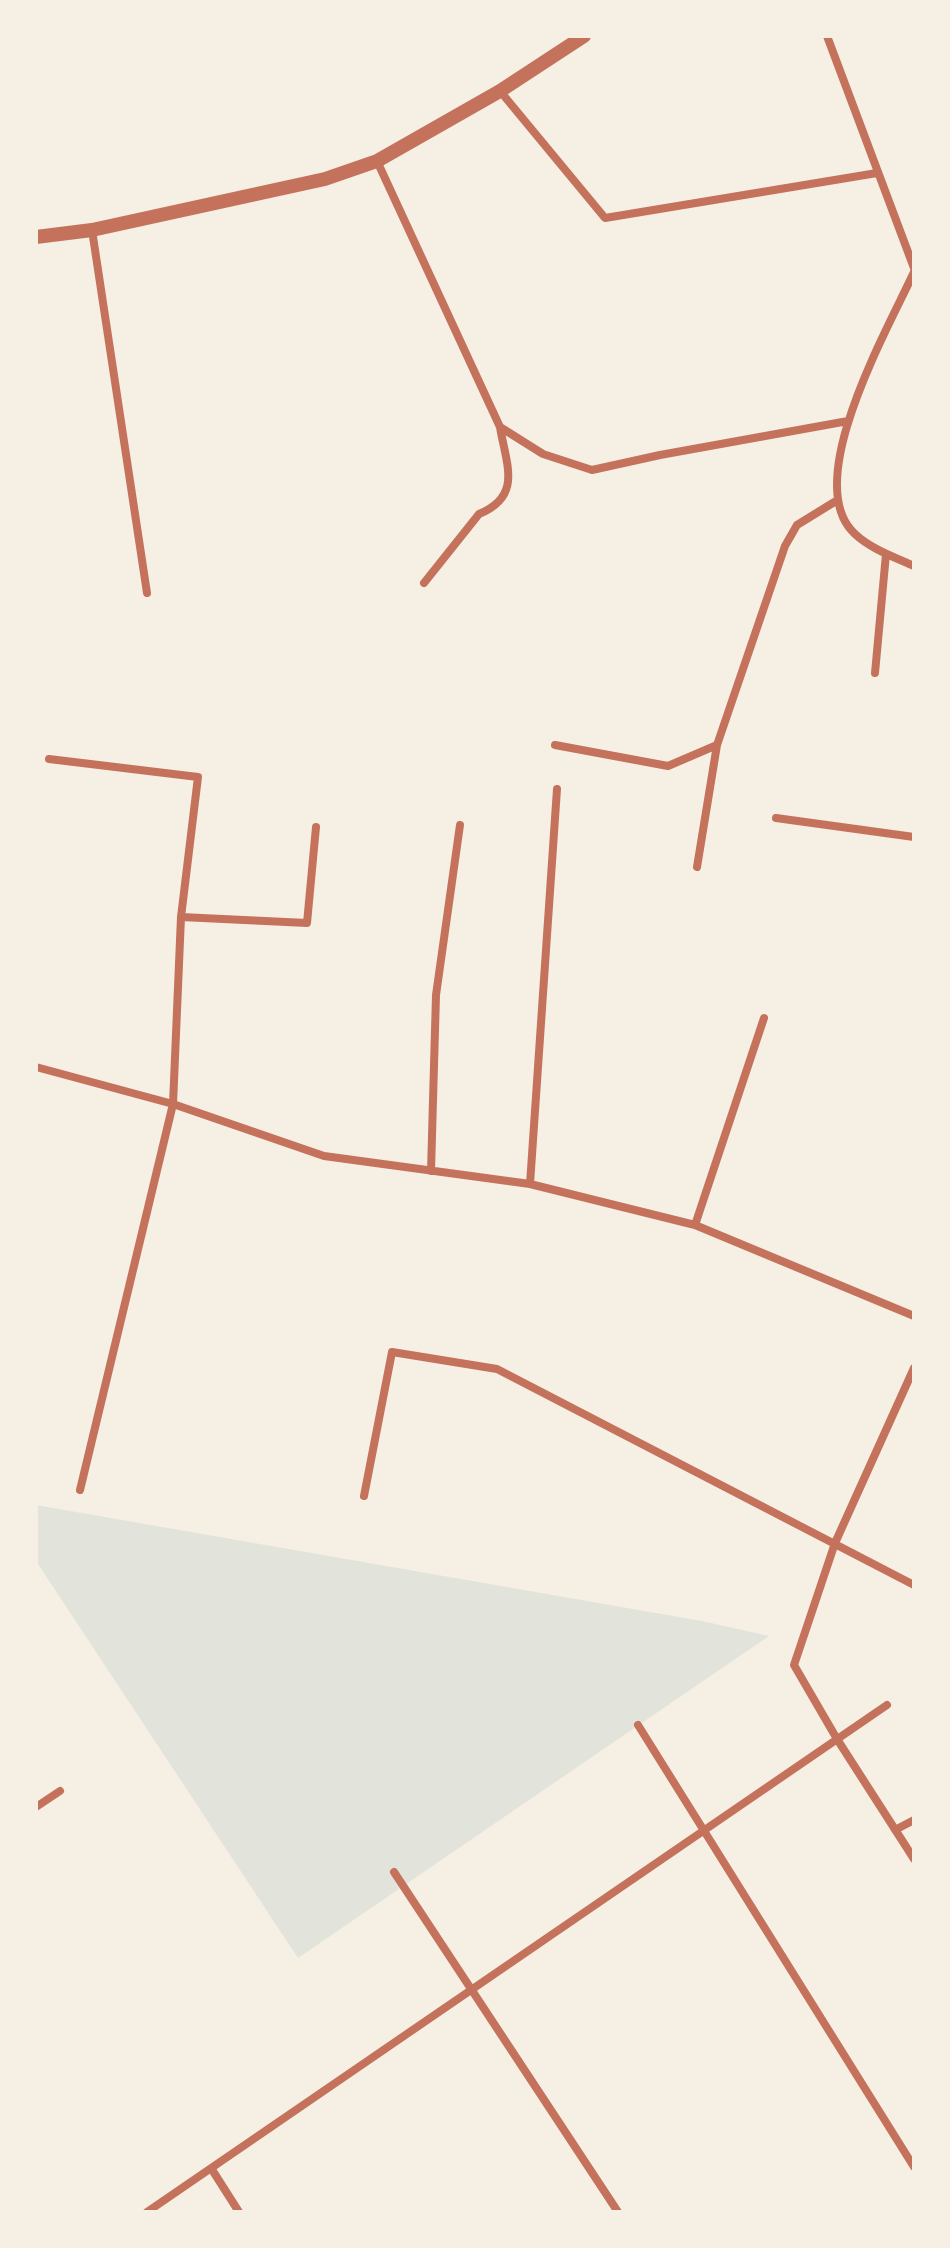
<!DOCTYPE html>
<html>
<head>
<meta charset="utf-8">
<style>
	body { margin:0 }
	#map { position:relative; width:950px; height:2248px; overflow:hidden; background:#f6efe4; font-family:"Work Sans",sans-serif }
	canvas { display:block }
	.frame { position:absolute; inset:0; border:38px solid #f6efe4; pointer-events:none }
</style>
</head>
<body>
<div id="map">
<canvas width="950" height="2248"></canvas>
<div class="frame"></div>
</div>
<script>
const c = document.querySelector('canvas').getContext('2d');
c.lineJoin = 'round';
function paint(path, color) {
  c.fillStyle = color;
  c.fill(path, 'evenodd');
}
function strokePath(path, color, width, dash) {
  c.strokeStyle = color;
  c.lineWidth = width;
  c.lineCap = dash ? 'butt' : 'round';
  c.setLineDash(dash || []);
  c.stroke(path);
}
const green = new Path2D(`
	M36 1505 702 1621 769 1636 298 1958 36 1561Z`);
const minor = new Path2D(`
	M827 36 914 268
	M500 91 605 218 877 173
	M377 161 500 427 543 454 592 470 660 455 848 421
	M92 230 147 593
	M914 272C889 327 799 483 855 534 871 549 894 557 914 566
	M424 583 479 514C523 496 506 464 500 427
	M875 673 886 554
	M555 745 668 766 717 745 785 546 797 525 836 501
	M49 759 198 777 181 917 173 1104 80 1490
	M776 818 914 837
	M697 867 717 745
	M181 917 307 923 316 827
	M36 1067 173 1104 324 1156 530 1184 695 1225 914 1316
	M431 1171 436 995 460 825
	M530 1184 557 789
	M695 1225 764 1018
	M914 1368 835 1543 794 1665 837 1739 914 1859
	M364 1496 392 1352 497 1369 914 1585
	M638 1725 914 2167
	M36 1807 60 1791
	M895 1830 914 1820
	M394 1872 618 2212
	M211 2168 239 2212
	M147 2212 887 1705`);
const tertiary = new Path2D(`
	M36 237 92 230 325 179 377 161 500 91 584 36`);
paint(green, '#e2e4dc');
strokePath(minor, '#c5725c', 8);
strokePath(tertiary, '#c5725c', 14);
</script>
</body>
</html>
